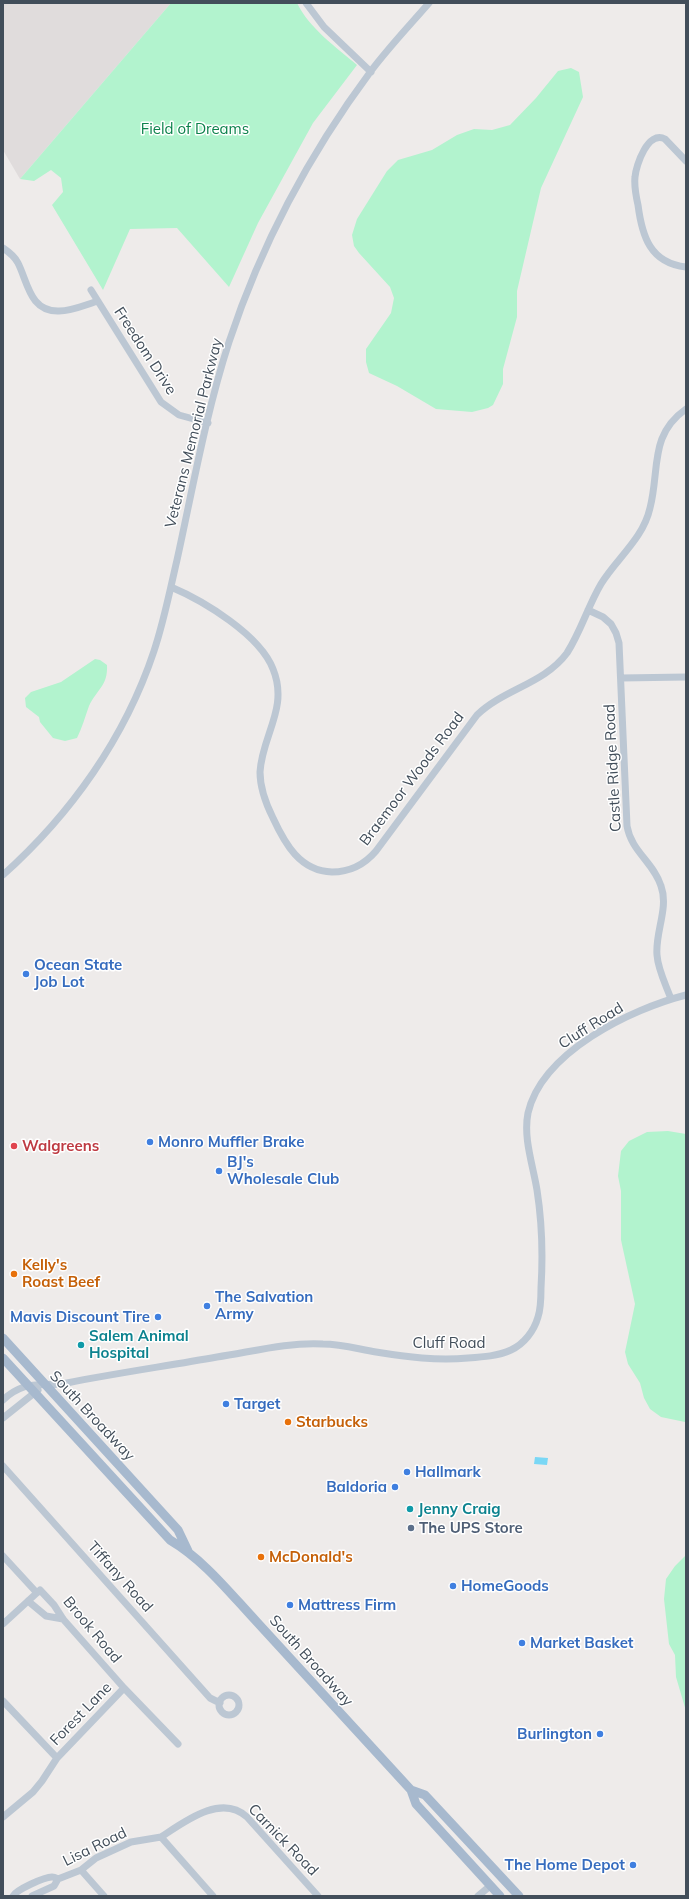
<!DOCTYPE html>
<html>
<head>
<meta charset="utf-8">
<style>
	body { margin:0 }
	#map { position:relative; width:689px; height:1899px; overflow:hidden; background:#eeebea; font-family:Mulish,sans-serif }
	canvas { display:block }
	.frame { position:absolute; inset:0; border:4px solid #424e5a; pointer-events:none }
</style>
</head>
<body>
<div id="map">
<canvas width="689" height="1899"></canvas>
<div class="frame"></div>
</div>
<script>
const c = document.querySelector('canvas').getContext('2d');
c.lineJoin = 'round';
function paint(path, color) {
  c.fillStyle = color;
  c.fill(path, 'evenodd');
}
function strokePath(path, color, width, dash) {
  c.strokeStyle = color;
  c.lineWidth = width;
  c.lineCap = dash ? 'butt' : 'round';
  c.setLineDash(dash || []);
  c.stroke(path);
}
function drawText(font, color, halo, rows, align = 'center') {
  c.font = font + ' Mulish,sans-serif';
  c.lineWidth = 3;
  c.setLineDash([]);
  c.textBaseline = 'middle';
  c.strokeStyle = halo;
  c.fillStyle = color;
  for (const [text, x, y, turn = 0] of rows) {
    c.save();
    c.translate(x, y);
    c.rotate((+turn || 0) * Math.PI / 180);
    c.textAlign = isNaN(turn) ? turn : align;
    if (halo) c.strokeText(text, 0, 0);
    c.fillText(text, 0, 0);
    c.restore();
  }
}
const education = new Path2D(`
	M3 3H171L20 179 3 150Z`);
const green = new Path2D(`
	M171 3H297C309 28 336 47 357 65L313 123 258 223 229 287 177 228 130 229 103 290 52 205 63 192 61 178 51 170 34 181 20 179Z
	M571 68 579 72 583 97 541 188 517 291V317L503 369V384L493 405 488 408 472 412 436 409 397 386 369 373 366 362V349L391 313 394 298 390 287 359 253 354 246 352 235 357 219 387 171 398 160 432 150 457 135 474 129 492 130 510 125 536 98 558 71Z
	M95 659 100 660 107 665C108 686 97 689 89 706 85 717 82 728 77 738L65 741 53 738 40 722 39 717 26 707 25 698 31 692 61 682Z
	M668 1131 686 1134 685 1422 661 1417 650 1409 644 1398 640 1383 628 1364 625 1352 635 1304 621 1240V1191L618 1176 621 1151 629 1141 647 1132Z
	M686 1555V1711L676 1677 675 1655 669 1644 664 1599 666 1579 675 1566Z`);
const water = new Path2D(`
	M535 1457 548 1458 547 1465 534 1464Z`);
const minor = new Path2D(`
	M306 3 324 27 371 72
	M686 161 665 139C648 130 636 165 635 177 634 186 636 196 638 205 642 236 650 263 686 267
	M3 248C9 252 15 257 18 263 28 283 30 312 59 311 72 311 85 305 98 301
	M91 290 161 402 179 415 208 423
	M171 587C204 601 260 635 273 669 289 708 262 735 260 772 260 789 266 804 273 818 285 844 300 871 332 872 350 872 365 864 376 851L477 715C504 689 544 684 567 653 581 631 588 606 601 584 617 558 643 539 650 508 660 469 649 435 686 409
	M588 610 603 617 611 624 616 633 619 643 627 826C631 851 654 863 661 886 669 908 655 932 657 955 658 970 666 985 671 999
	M621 678 686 677
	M3 875C71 814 125 738 154 651 164 621 170 590 177 560 193 487 206 413 229 342 261 245 310 153 371 71 389 47 410 25 429 3
	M3 1400C9 1394 15 1390 24 1387 37 1383 53 1386 67 1383 117 1373 167 1366 217 1357 251 1352 287 1342 323 1344 341 1344 358 1349 376 1352 407 1357 437 1361 468 1358 483 1357 498 1356 511 1350 524 1344 534 1331 538 1317 541 1308 541 1297 541 1288 543 1255 542 1222 537 1190 533 1165 523 1138 528 1113 542 1052 631 1009 686 995
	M3 1418 38 1390
	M3 1466 210 1698 220 1703
	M3 1556 37 1593
	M28 1601 46 1616 63 1619
	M3 1624 40 1590 54 1605 63 1619 124 1688 178 1744
	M219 1705a10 10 0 1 1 20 0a10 10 0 1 1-20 0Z
	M3 1701 57 1758
	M3 1817 33 1792 42 1781 57 1758 124 1688
	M161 1837C184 1822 221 1793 247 1817L318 1896
	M81 1870 104 1896
	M13 1896C16 1890 44 1877 52 1877 55 1877 56 1878 58 1879L81 1870 96 1858 131 1842 161 1837 213 1896
	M32 1896 54 1886 58 1879
	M478 1896 490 1886`);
const major = new Path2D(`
	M3 1338 178 1530 188 1551
	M3 1358 170 1540C204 1560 229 1592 256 1621 308 1677 359 1734 411 1790L416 1804 500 1896
	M411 1790 425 1795 519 1896`);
const markers = [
	[26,974,4,"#3f7fe0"],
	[150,1142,4,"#3f7fe0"],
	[14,1146,4,"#e0444e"],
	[219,1171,4,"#3f7fe0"],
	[14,1274,4,"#e8710a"],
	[207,1306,4,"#3f7fe0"],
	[158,1317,4,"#3f7fe0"],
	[81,1345,4,"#0f9aa8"],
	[226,1404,4,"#3f7fe0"],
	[288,1422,4,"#e8710a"],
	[407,1472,4,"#3f7fe0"],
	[395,1487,4,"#3f7fe0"],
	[410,1509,4,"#0f9aa8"],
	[411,1528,4,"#5c6f8a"],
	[261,1557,4,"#e8710a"],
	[453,1586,4,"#3f7fe0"],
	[290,1605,4,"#3f7fe0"],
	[522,1643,4,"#3f7fe0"],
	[600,1734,4,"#3f7fe0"],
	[633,1865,4,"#3f7fe0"]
];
const parkNames = [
	["Field of Dreams",195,129]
];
const streetNames = [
	["Freedom Drive",145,351,57],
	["Veterans Memorial Parkway",194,433,-76],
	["Castle Ridge Road",613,768,-93],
	["Braemoor Woods Road",412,779,-53],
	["Cluff Road",591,1026,-32],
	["Cluff Road",449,1343],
	["South Broadway",92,1416,47],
	["Tiffany Road",120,1577,48],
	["Brook Road",92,1630,50],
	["South Broadway",311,1661,48],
	["Forest Lane",81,1714,-46],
	["Carnick Road",283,1840,46],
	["Lisa Road",95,1847,-26]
];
const shopNames = [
	["Ocean State",34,965],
	["Job Lot",34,982],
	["Monro Muffler Brake",158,1142],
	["BJ's",227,1162],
	["Wholesale Club",227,1179],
	["The Salvation",215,1297],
	["Army",215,1314],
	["Mavis Discount Tire",150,1317,"right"],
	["Target",234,1404],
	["Hallmark",415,1472],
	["Baldoria",387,1487,"right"],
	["HomeGoods",461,1586],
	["Mattress Firm",298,1605],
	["Market Basket",530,1643],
	["Burlington",592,1734,"right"],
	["The Home Depot",625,1865,"right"]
];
const healthNames = [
	["Walgreens",22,1146]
];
const foodNames = [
	["Kelly's",22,1265],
	["Roast Beef",22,1282],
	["Starbucks",296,1422],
	["McDonald's",269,1557]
];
const cultureNames = [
	["Salem Animal",89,1336],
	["Hospital",89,1353],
	["Jenny Craig",418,1509]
];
const serviceNames = [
	["The UPS Store",419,1528]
];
paint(education, '#e0dcdc');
paint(green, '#b2f3ce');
paint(water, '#7ad7f5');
strokePath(minor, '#bcc7d3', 7);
strokePath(major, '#a7b9ce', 9);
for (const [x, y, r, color] of markers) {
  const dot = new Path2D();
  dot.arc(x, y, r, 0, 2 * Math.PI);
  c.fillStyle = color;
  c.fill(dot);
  strokePath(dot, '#fff', 1.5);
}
drawText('15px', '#0c824c', '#fff', parkNames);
drawText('15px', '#424e5a', '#fff', streetNames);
drawText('bold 15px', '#366cbe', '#fff', shopNames, 'left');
drawText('bold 15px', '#be3a42', '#fff', healthNames, 'left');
drawText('bold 15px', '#c56008', '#fff', foodNames, 'left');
drawText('bold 15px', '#0d838f', '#fff', cultureNames, 'left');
drawText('bold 15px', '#4e5e75', '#fff', serviceNames, 'left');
</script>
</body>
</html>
